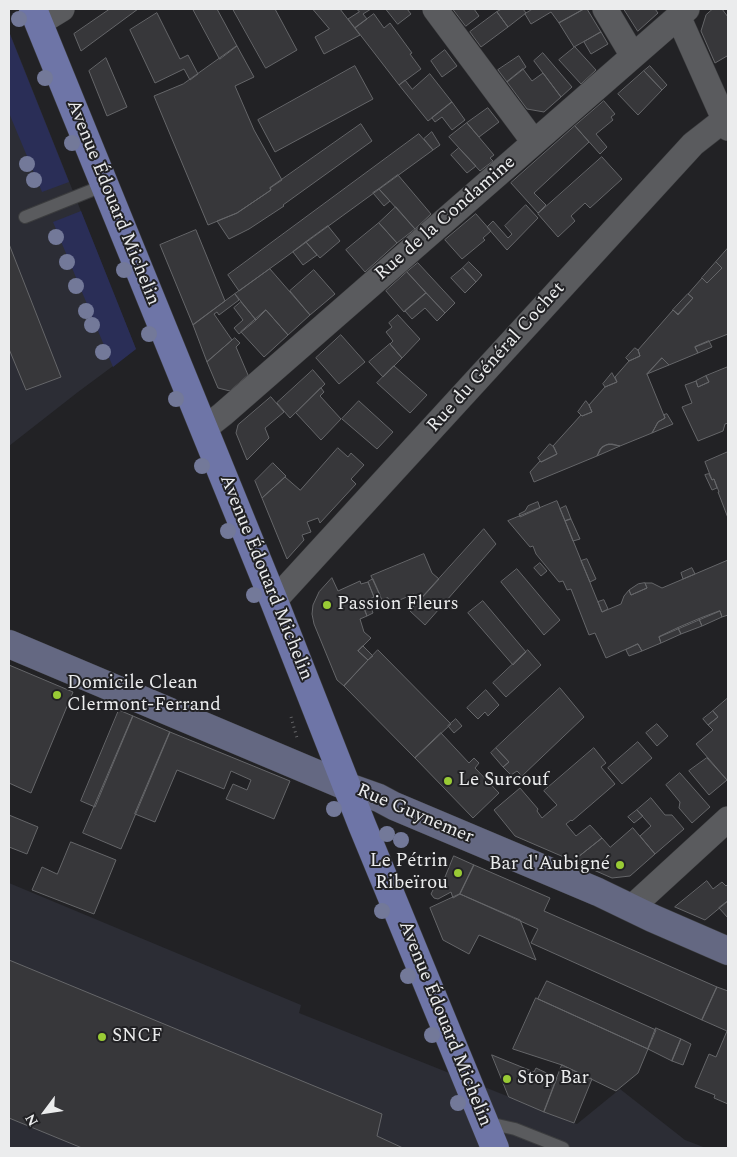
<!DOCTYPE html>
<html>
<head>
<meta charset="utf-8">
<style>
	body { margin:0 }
	#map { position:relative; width:737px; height:1157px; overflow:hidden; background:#222225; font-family:Spectral,serif }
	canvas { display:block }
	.frame { position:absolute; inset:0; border:10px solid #ebeced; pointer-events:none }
	.north { position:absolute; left:20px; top:1087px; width:50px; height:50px; -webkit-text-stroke:4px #222225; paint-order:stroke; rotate:239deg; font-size:14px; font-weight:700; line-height:20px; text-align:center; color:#ebeced }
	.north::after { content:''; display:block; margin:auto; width:18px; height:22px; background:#ebeced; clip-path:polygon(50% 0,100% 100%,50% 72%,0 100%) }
</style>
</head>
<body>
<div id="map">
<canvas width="737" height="1157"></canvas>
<div class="frame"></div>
<div class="north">N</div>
</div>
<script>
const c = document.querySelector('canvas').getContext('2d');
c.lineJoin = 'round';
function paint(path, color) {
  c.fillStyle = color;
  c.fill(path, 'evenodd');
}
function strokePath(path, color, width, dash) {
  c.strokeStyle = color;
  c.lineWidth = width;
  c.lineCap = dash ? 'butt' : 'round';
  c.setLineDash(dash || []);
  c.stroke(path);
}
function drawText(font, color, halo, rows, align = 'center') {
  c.font = font + ' Spectral,serif';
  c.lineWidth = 4;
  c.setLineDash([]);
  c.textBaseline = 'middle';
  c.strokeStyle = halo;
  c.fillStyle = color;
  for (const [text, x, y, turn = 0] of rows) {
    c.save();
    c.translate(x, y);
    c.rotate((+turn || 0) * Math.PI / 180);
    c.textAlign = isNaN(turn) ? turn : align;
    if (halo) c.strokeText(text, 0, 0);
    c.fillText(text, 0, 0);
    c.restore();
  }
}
const built = new Path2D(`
	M9 31 136 349 78 392 9 446Z
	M9 883 301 1005 299 1013 577 1124 620 1089 685 1140 706 1148H9Z`);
const green = new Path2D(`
	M9 32 69 182 42 192 9 113Z
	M81 211 136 349 113 367 53 222Z`);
const building = new Path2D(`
	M110 9H138L81 51 74 34Z
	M193 9H217L237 46 220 59Z
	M233 9H275L297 50 266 68Z
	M313 9H340L360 35 324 54 315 37 329 29Z
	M357 9H371L363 14 367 19 355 28 348 19 359 12Z
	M386 9H407L411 14 398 24Z
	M453 9H474L479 16 466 26Z
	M502 9H523L526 13 508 27 497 12Z
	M533 9H584L559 23 551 12 531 24 525 14Z
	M584 9H587L601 32 574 47 559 23Z
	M624 9H655L658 13 638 31Z
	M713 9H722L728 17V58L727 56 715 63 701 31 706 15Z
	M497 12 508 27 481 47 470 32Z
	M157 13 180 59 188 55 198 74 190 80 184 69 155 83 130 30Z
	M374 14 384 28 390 23 412 53 410 54 421 69 399 85 355 28Z
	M601 32 608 44 591 54 584 42Z
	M237 46 254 77 235 86 254 130 282 180 270 188 271 190 237 213 208 225 154 96 183 84Z
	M575 47 596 70 581 84 559 60Z
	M445 50 457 66 442 77 431 61Z
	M543 53 572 87 561 97 534 61Z
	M519 56 526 67 507 82 498 70Z
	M106 58 127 107 107 116 89 71Z
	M355 66 373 99 275 152 258 120Z
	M650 66 667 85 662 90 644 71Z
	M523 69 532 81 543 73 561 97 544 112 527 109 507 82Z
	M644 71 662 90 638 115 618 94Z
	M430 74 452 102 428 121 399 85 405 80 412 89Z
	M604 101 615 114 611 117 613 120 596 134 607 147 600 154 575 126Z
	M452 102 465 120 452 130 442 117 435 122 432 118Z
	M488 108 499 122 479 137 467 123Z
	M467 123 494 155 490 158 493 161 480 171 449 137Z
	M361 124 372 141 283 205 284 206 249 229 229 239 217 221 237 213 271 190 270 188Z
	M575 126 589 142 534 193 546 205 538 213 511 183Z
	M432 132 440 145 433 150 424 139Z
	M419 134 433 150 239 291 228 275Z
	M459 148 476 166 467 173 451 155Z
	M602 157 622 179 590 208 585 203 571 216 575 221 558 237 538 214Z
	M398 175 431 214 415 229 379 189Z
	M379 189 390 201 384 206 373 193Z
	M526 205 538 218 507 250 487 227 493 221 508 238 512 234 505 226Z
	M396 207 415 229 397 243 379 223Z
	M476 214 491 231 483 238 485 240 462 259 445 240Z
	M379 223 397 243 365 272 346 250Z
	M328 226 340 241 320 258 306 242Z
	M196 230 225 301 193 325 160 245Z
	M306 242 317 255 303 265 293 252Z
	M9 244 61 377 26 390 9 349Z
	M728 248V334L695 347 698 353 669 365 662 358 647 374 665 418 658 422 652 433 620 446 612 444 606 445 600 449 597 456 534 482 530 472 540 461 541 462 557 454 553 446 581 415 582 416 592 412 589 405 605 387 617 382 615 377 629 361 640 356 638 350 673 310 678 315 693 298 688 294 702 278 707 283 722 268 716 262Z
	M469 262 482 275 476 282 463 268Z
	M716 262 722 268 707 283 702 278Z
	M418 263 455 303 445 313 407 272Z
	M463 268 476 282 465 293 451 278Z
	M270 269 310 315 288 335 266 310 256 320 235 294Z
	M314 270 335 294 310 315 290 291Z
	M407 272 426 293 404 312 386 291Z
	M426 293 445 313 437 321 425 308 412 319 405 311Z
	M235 294 239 300 219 315 217 312 214 314 232 340 207 362 193 325Z
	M688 294 693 298 678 314 673 310Z
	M241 302 256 320 239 334 234 328 243 320 234 308Z
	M266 310 288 335 264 357 241 332Z
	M398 315 420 339 402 358 390 344 393 341 386 332 392 327 389 323Z
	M341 335 365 362 339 384 316 358Z
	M235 338 240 343 236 347 248 375 230 391 218 388 207 362Z
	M709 341 712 347 698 353 695 347Z
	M390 344 402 358 383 377 369 362Z
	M635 348 638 350 640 356 629 361 626 358Z
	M662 358 669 365 647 374Z
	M394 366 427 395 410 413 377 383Z
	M728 367V425V423L725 424 723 431 698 441 682 407 692 403 685 385 696 381 698 387 709 382 706 376Z
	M313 370 325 384 290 418 277 403Z
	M612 373 617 382 605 387 603 384Z
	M706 376 709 382 698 387 696 381Z
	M321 388 324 392 320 396 341 419 321 440 296 413Z
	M271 397 284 412 265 428 269 438 247 460 236 433 238 425Z
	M359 401 393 432 377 449 342 419Z
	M586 401 589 405 592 412 582 416 578 412Z
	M667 414 673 424 652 433 658 422 665 418 664 415Z
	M550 444 554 447 557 454 541 462 538 458Z
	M609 444 620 446 597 456 602 447Z
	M338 448 348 457 351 453 364 465 351 479 356 484 320 523 318 518 307 522 311 532 302 535 304 540 287 559 262 498 285 477 300 490Z
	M728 452V518L718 492H719L714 479 712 480 705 462Z
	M273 463 286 476 262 498 255 481Z
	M709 474 712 480 714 479 717 488 712 490 705 475Z
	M557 501 602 612 621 604 624 596 629 590 631 595 647 588 645 583H652L662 588 728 560V615L722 617 720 611 659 637 661 643 642 651 638 644 606 658 595 633 589 635 571 589 567 590 563 581 559 582 536 554 533 546 530 547 508 521Z
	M538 502 540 508 520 517 519 514 525 511 528 506Z
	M566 506 571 519 565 521 560 509Z
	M571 519 580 539 573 541 565 521Z
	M484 529 496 544 425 625 410 611Z
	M424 554 432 573 439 579 420 600 414 594 390 604 388 598 382 600 371 576Z
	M587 559 596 579 590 582 581 561Z
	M540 563 547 571 541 576 534 568Z
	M692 568 695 574 683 579 681 573Z
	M517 569 560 620 544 635 501 582Z
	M332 578 338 591 360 581 361 584 368 582 374 597 362 603 367 616 360 619 364 632 371 638 358 651 368 660 344 686 337 680 314 624 312 614 313 605 319 592Z
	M373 579 380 595 374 597 368 582Z
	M645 583 647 588 631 595 629 590 638 584Z
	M388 598 390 604 394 602 395 604 385 608 382 600Z
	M368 600 373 613 367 616 362 603Z
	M604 600 608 609 602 612 598 602Z
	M483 601 526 652 513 665 468 613Z
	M720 611 722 617 702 626 699 619Z
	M699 619 702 626 681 634 678 628Z
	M678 628 681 634 661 643 659 637Z
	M638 644 642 651 629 656 626 650Z
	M363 646 373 656 368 660 358 651Z
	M378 650 451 724 415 758 344 686Z
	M528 650 541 665 506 697 493 683Z
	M9 665 73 692 31 793 9 783Z
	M560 688 584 717 522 776 517 771 511 775 503 767 509 762 496 748Z
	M486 690 499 705 488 716 485 712 478 719 467 708Z
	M728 698V779L727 780 696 744 713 730 708 725 718 717 713 711Z
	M119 710 133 716 95 807 81 801Z
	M713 711 718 717 708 725 703 719Z
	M133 716 170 732 121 849 83 833Z
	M456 719 462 726 454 733 448 726Z
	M657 724 668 736 657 746 646 733Z
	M170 732 290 781 274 819 226 799 233 784 247 790 251 780 231 771 224 789 177 770 155 822 135 814Z
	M441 733 469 763 474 758 479 763 475 768 499 793 473 818 415 758Z
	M638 742 652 758 622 784 608 768Z
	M496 748 509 762 503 767 491 753Z
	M594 748 606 763 601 767 615 784 572 821 571 820 566 824 576 836 590 825 602 838 573 861 515 836 494 810 520 788 538 809 537 811 542 818 557 805 544 791Z
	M707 758 727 780 709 795 689 771Z
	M680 773 710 807 692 823 679 808 680 802 666 785Z
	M651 798 665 815H672L684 829 655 854 640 836 651 826 637 810Z
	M637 810 643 816 634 823 628 817Z
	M9 815 38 827 27 854 9 847Z
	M633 828 655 854 630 876 612 878 573 861 602 838 610 847Z
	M71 842 116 860 94 914 32 890 42 867 57 874Z
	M454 856 474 865 460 894 453 898 451 892 438 899 434 898 431 894 433 890 440 881H443Z
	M474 865 550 898 544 911 717 987 702 1020 531 943 538 929 460 894Z
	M707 881 713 889 722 882 726 886 728 884V901L705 920 675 907Z
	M460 894 520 920 536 960 479 935 469 954 443 940 430 908Z
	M728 901V918L719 908Z
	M9 960 382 1114 377 1136 403 1148H82L9 1118Z
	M547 981 656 1030 648 1049 538 999Z
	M717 987 728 991V1104L714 1098 715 1095 695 1087 709 1054 716 1057 727 1031 702 1020Z
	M536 998 648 1049 638 1073 616 1091 562 1065 513 1049Z
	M656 1028 681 1039 672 1061 648 1049Z
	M681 1039 691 1044 683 1065 672 1061Z
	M492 1055 534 1072 536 1068 557 1078 544 1112 509 1097Z
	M562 1065 592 1079 574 1123 544 1112Z`);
const path = new Path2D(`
	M291 717 297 738`);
const lane = new Path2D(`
	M25 217 105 185
	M484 1122 515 1129 563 1148`);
const street = new Path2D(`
	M435 9 534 142
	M605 9 633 56
	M678 16 728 128
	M39 23 62 9
	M204 429 223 414 687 9
	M274 601 693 144 725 119
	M631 908 728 819`);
const secondary = new Path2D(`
	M9 644 348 787 379 798 394 806 598 892 652 918 728 951`);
const primary = new Path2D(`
	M33 9 274 601 362 825 495 1148`);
const trees = [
	[19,19],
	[45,78],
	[72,143],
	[27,164],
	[34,180],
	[56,237],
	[67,262],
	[124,270],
	[76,286],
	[86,311],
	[92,325],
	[149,334],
	[103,352],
	[176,399],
	[202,466],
	[228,531],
	[254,595],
	[334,809],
	[387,834],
	[401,840],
	[382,911],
	[408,976],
	[432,1035],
	[458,1103]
];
const markers = [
	[327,605,5,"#99cb35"],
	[57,695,5,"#99cb35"],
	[448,781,5,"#99cb35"],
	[620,865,5,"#99cb35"],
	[458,873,5,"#99cb35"],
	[102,1037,5,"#99cb35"],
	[507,1079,5,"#99cb35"]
];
const streetNames = [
	["Avenue Édouard Michelin",112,203,68],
	["Rue de la Condamine",446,219,-41],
	["Rue du Général Cochet",497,358,-48],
	["Avenue Édouard Michelin",265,578,68],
	["Rue Guynemer",415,815,23],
	["Avenue Édouard Michelin",444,1024,68]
];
const poiNames = [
	["Passion Fleurs",337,605],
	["Domicile Clean",67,684],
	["Clermont-Ferrand",67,706],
	["Le Surcouf",458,781],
	["Le Pétrin",448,862,"right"],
	["Ribeïrou",448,884,"right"],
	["Bar d'Aubigné",610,865,"right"],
	["SNCF",112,1037],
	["Stop Bar",517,1079]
];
paint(built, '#2c2d35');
paint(green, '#2a2e57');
paint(building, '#37373a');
strokePath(building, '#656669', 1);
strokePath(lane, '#3c3d3f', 14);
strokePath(street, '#3c3d3f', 26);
strokePath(secondary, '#3c3d3f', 29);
strokePath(primary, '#3c3d3f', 29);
strokePath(path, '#666669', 3, [1, 4]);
strokePath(lane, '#5a5b5e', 12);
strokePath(street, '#5a5b5e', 25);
strokePath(secondary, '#646882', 28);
strokePath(primary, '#6e75a7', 28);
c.fillStyle = '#737999';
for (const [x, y] of trees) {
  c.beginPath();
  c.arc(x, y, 8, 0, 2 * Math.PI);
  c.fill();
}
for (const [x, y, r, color] of markers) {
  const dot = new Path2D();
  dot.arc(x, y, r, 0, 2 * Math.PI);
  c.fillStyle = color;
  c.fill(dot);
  strokePath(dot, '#222225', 2);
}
drawText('19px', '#ebeced', '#222225', streetNames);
drawText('19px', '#ebeced', '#222225', poiNames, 'left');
</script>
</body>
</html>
